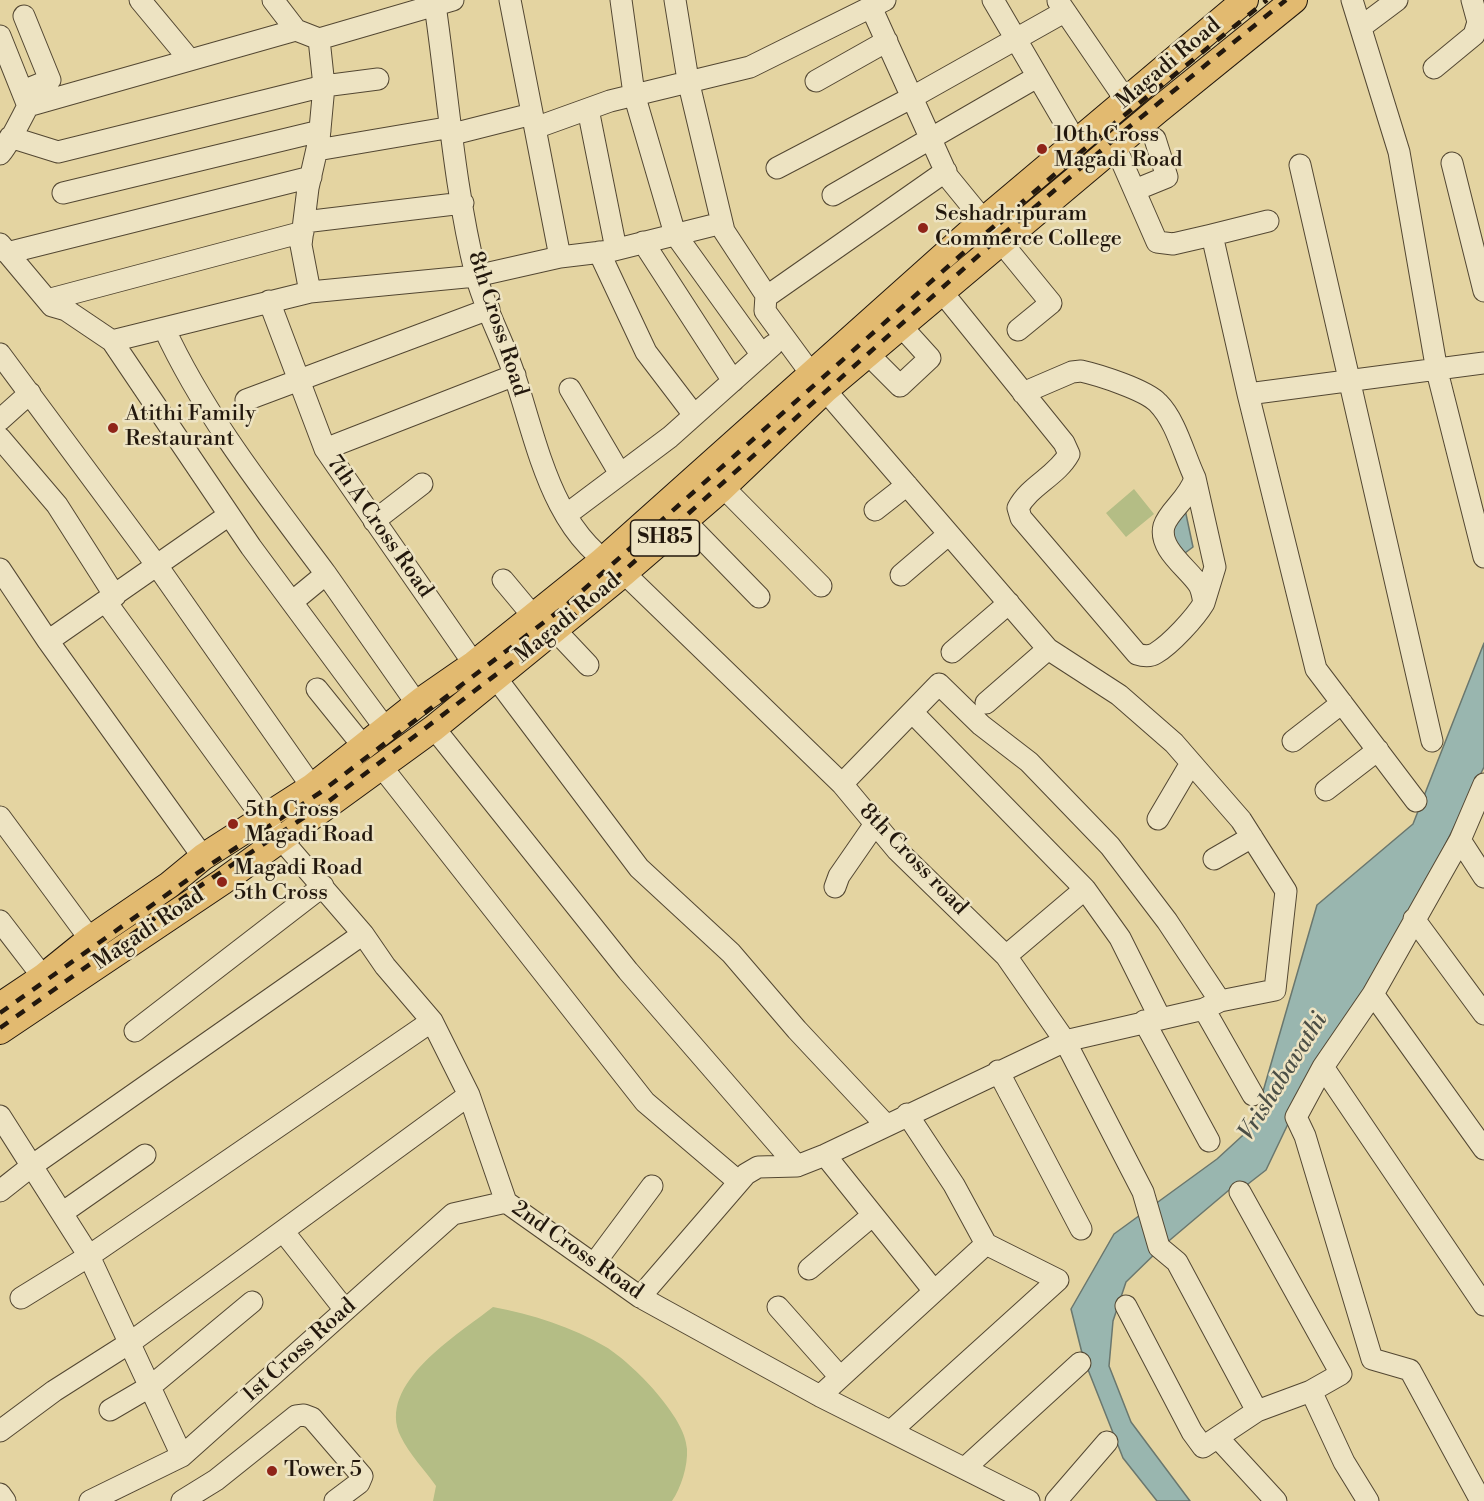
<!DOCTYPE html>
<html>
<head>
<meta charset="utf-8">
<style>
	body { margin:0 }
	canvas { display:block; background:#e4d4a1 }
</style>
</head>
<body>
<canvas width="1484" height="1501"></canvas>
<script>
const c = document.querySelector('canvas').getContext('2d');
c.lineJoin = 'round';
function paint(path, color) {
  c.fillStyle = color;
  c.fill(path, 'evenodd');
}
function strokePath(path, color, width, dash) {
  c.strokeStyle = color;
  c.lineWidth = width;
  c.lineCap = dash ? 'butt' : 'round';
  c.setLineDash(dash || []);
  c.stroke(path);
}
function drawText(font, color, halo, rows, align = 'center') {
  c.font = font + ' "Libre Bodoni",serif';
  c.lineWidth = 5;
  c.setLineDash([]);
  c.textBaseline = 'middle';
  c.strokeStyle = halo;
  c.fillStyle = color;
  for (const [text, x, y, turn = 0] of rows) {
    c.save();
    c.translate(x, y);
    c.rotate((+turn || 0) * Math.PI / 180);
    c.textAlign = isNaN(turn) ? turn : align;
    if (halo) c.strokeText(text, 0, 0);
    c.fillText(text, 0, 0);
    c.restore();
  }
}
const green = new Path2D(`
	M1134 489 1154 514 1126 537 1106 513Z
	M493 1307C532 1314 572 1327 606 1347 632 1363 686 1417 687 1449 688 1466 681 1488 672 1501H433L436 1486C425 1470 409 1454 401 1437 375 1384 459 1334 493 1307Z`);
const water = new Path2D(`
	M1183 500 1193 547 1185 553 1157 519Z
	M1484 643V767L1390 955 1309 1080 1266 1170 1248 1184 1235 1185 1164 1245 1126 1282 1113 1321 1109 1366 1131 1422 1190 1501H1157L1123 1458 1083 1357 1071 1309 1114 1234 1217 1159 1253 1126 1317 905 1413 824Z`);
const minor = new Path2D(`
	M140 0 189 59
	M273 0 296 30 319 39 453 0
	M428 0 435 5C448 94 454 187 476 275 485 310 504 342 515 377 538 446 553 536 624 573L842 784 897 850 1006 956 1065 1041 1143 1192 1159 1247 1177 1262 1257 1411 1311 1391 1344 1462 1368 1501
	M510 0 535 128
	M621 0 634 94 675 234 762 355
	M675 0 688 80 724 231 766 295 765 311 812 375
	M885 0 871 7 948 177 1051 303 1018 330
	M993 0 1076 142
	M1352 0 1399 152 1437 371 1484 557
	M1058 1 1125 99
	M1361 27 1397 0
	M0 36 28 106C22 117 7 148 0 154
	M319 39 324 86 319 140 308 188 301 245 310 292 476 276 560 257 535 128 610 101 750 67 871 7
	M1434 68 1474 35 1478 22 1472 0
	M816 81 887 41
	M23 91 50 80 24 16
	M28 106 296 30
	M588 109 616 249
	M453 134 532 114
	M10 137 58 152 324 86 378 79
	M1115 146 1157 242 1173 244 1212 235 1248 394 1484 363
	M317 150 452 127
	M1452 163 1484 291
	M1300 165 1432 741
	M777 168 911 98 1064 12
	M1135 190 1167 177 1155 139
	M63 193 320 131
	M833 195 1037 77
	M304 222 463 203
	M1212 235 1268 221
	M643 242 733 381
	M0 244 52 306 66 310 112 341
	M599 252 646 352 694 415
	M7 253 311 177
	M560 257 610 251 722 223
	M310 292 112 341 251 547 385 728
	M942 292 1064 443 1069 454C1057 476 1029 486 1018 508L1021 518 1137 654C1143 656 1150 657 1156 653 1171 644 1195 618 1204 603 1203 598 1202 590 1199 585 1188 568 1158 549 1164 526 1169 510 1189 499 1195 478 1184 455 1176 421 1158 403 1146 390 1099 375 1081 371L1072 372 1023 393
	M766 297 946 171
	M47 300 303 232
	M269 301 325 449 474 664
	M164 328C205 417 268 496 326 574
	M0 354 158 567 312 787
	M868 354 900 386 930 358 901 326
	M570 389 620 474
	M1248 394 1316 669 1416 801
	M246 400 489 309
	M0 420 30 393
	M0 438 57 505 115 596
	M325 449 515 375
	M1195 478 1215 567 1204 603
	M723 487 821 586
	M875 510 907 485
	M566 515 670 437 773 345
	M374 521 422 484
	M685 521 759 597
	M0 569 48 641 203 857
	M901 575 949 534
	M503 580 533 616
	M106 602 252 803
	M292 602 326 574 417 704
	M555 630 588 665
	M48 641 229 515
	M952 652 1009 603
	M496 678 639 868 731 953 797 1030 886 1125
	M317 689 363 746
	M986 703 1048 649
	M912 712 1085 889 1006 956
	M434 728 628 971 797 1166
	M1293 741 1342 703
	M381 766 645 1102 739 1182
	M842 784 939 684 981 725 1029 762 1110 846 1167 921 1220 1001
	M1326 790 1378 750
	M0 817 90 939
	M262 817 363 934 385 966 432 1021 469 1095 506 1202 640 1297 820 1396 1029 1501
	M1158 819 1191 763
	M1460 840 1484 877
	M1214 859 1252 837
	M835 887 839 876 875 824
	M1085 889 1120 938 1160 1018
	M1414 919 1484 1014
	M0 921 43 977
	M1373 994 1484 1149
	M1204 1009 1253 1095
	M1144 1021 1209 1141
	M135 1031 323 886
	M1323 1067 1484 1305
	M998 1071 1081 1229
	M0 1116 89 1256 182 1456
	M825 1155 934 1291
	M0 1191 33 1165 363 934
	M1240 1192 1341 1374 1311 1391
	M62 1213 145 1155
	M283 1231 345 1310
	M594 1264 652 1186
	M809 1269 873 1215
	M640 1297 746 1174 758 1167 797 1166 825 1155 1065 1041 1204 1009 1220 1001 1275 990 1286 891 1241 820 1174 743 1119 695 1048 649 825 390
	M21 1298 89 1256 432 1021
	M1126 1306 1192 1432 1203 1447 1257 1411
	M778 1307 840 1377
	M820 1396 986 1244 954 1185 907 1114
	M110 1410 151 1386 252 1302
	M0 1431 54 1391 131 1342 469 1095
	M891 1431 1058 1280 986 1244
	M1219 1439 1276 1501
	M965 1468 1080 1363
	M0 1494 5 1501
	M90 1501 182 1456 453 1214 506 1202
	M182 1501 216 1480 296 1416 304 1415 312 1418 362 1476 359 1483 335 1501
	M1056 1501 1107 1442
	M1481 1501 1410 1370 1372 1359 1305 1136 1296 1117 1323 1067 1373 994 1460 840 1484 784`);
const major = new Path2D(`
	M0 1006 43 977 90 939 169 885 203 857 312 787 422 700 474 664 601 562 977 226 1245 0
	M0 1031 222 882 434 728 624 573 719 491 825 390 1157 111 1294 0`);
const rail = new Path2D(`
	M0 1013 193 876 321 792 564 607 979 239 1116 122 1267 0
	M0 1028 200 886 329 801 572 617 987 248 1124 131 1286 0`);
const markers = [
	[1042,149,6,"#8f2418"],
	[923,228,6,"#8f2418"],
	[113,428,6,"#8f2418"],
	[233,824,6,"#8f2418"],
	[222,882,6,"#8f2418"],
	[272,1471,6,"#8f2418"]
];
const shields = [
	[665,538,69]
];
const shieldNames = [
	["SH85",665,538]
];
const streetNames = [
	["Magadi Road",1169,64,-40],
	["8th Cross Road",497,324,72],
	["7th A Cross Road",379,527,55],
	["Magadi Road",568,619,-39],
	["8th Cross road",913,860,46],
	["Magadi Road",149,930,-34],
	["2nd Cross Road",577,1251,35],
	["1st Cross Road",300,1351,-42]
];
const poiNames = [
	["10th Cross",1054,136],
	["Magadi Road",1054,161],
	["Seshadripuram",935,215],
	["Commerce College",935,240],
	["Atithi Family",125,415],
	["Restaurant",125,440],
	["5th Cross",245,811],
	["Magadi Road",245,836],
	["Magadi Road",234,869],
	["5th Cross",234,894],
	["Tower 5",284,1471]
];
const waterNames = [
	["Vrishabavathi",1284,1077,-58]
];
paint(green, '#b4bd85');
paint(water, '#99b6af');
strokePath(water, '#6a776e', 1.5);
strokePath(minor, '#534732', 23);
strokePath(major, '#23180d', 28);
strokePath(minor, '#ede3c2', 21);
strokePath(major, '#e2ba70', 26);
strokePath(rail, '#23180d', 4.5, [10, 10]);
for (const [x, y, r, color] of markers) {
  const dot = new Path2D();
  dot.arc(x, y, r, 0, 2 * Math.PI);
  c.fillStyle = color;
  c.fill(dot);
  strokePath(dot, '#ede3c2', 2);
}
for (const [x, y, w] of shields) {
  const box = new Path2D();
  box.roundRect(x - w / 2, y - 18, w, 36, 4.5);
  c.fillStyle = '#ede3c2';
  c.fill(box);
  strokePath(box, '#23180d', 1.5);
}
drawText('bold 21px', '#23180d', null, shieldNames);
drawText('22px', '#23180d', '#ede3c2', streetNames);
drawText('22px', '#23180d', '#ede3c2', poiNames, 'left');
drawText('italic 24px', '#4c4f46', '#ede3c2', waterNames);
</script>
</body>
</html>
